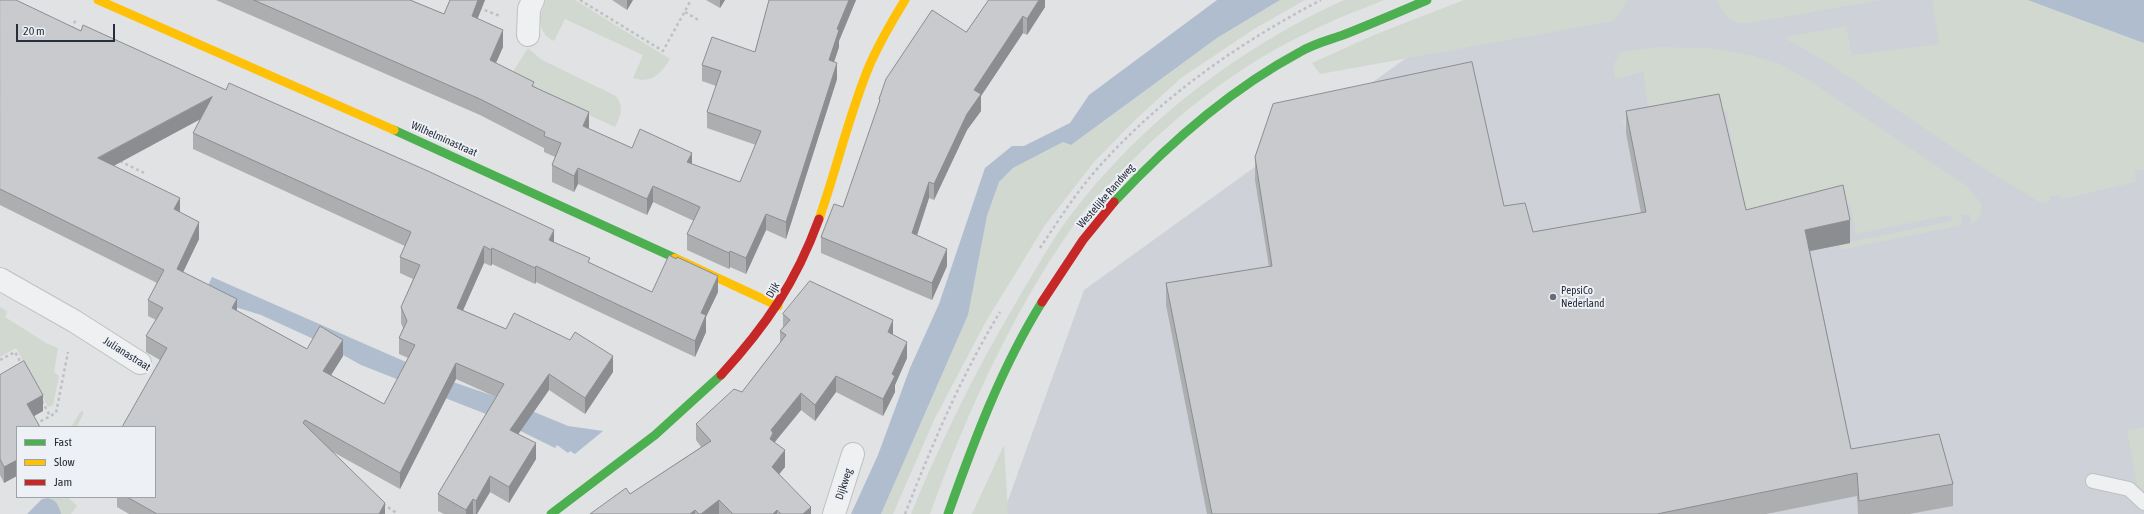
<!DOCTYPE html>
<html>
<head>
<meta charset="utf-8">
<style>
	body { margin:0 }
	#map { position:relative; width:2144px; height:514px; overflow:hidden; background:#e0e2e4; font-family:"Asap Condensed",sans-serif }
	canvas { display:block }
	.legend { position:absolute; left:16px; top:426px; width:140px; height:72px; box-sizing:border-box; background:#edf0f4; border:1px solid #9ea3aa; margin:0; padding:5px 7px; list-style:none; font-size:12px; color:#282f3c }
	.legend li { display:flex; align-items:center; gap:8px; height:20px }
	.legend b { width:20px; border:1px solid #9ea3aa }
	.scale { position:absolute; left:16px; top:24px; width:99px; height:18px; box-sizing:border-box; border:2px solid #282f3c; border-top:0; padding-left:5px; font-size:12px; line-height:14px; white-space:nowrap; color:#282f3c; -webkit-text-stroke:3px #edf0f4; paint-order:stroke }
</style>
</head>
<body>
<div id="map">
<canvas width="2144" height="514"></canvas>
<ul class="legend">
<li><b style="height:5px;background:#4caf50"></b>Fast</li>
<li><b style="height:5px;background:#ffc107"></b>Slow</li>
<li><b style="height:5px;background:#c62828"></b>Jam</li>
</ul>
<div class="scale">20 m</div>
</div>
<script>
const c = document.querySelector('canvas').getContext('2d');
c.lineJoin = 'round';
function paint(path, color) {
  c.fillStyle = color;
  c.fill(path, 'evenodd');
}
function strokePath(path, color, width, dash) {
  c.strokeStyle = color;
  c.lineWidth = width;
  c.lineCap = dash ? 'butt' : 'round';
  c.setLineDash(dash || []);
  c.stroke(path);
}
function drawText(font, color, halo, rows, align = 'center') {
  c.font = font + ' "Asap Condensed",sans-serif';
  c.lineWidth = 4;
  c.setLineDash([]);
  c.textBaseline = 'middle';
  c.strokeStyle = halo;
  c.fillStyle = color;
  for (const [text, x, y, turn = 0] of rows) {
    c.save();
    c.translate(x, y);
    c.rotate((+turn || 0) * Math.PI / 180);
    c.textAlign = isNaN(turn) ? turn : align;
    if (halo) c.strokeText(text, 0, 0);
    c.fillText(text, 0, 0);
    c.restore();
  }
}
const built = new Path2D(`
	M1527 0H2144V514H1003L1084 290 1441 33Z`);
const green = new Path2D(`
	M546 0H575L670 59C661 74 652 84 633 78L643 55 565 19 554 41C536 32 539 15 546 0Z
	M1280 0H1305L1254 29 1181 78 1135 120 1094 162 1045 225 985 323 934 420 893 514H881L968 315 987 216 999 182 1013 168 1063 142 1071 145 1217 38Z
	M1344 0H1384C1359 10 1335 19 1311 31 1240 64 1174 116 1120 173 1108 186 1093 198 1083 212 1016 304 969 407 930 514H911C942 438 979 364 1021 294 1038 266 1053 238 1073 212 1144 120 1239 48 1344 0Z
	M1464 0H1628L1614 21 1320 74 1312 63 1374 35Z
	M1717 0H1881L1745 24C1729 22 1723 14 1717 0Z
	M1932 0H2028L2144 43V169L2135 171 2136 182 2061 199 2060 195 2050 196 2051 201 2041 203 1986 170 1822 59 1786 39 1790 36 1846 26 1852 55 1939 44Z
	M1656 47 1709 48 1751 55 1778 63 1807 79 1968 187 1981 203C1983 211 1980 220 1972 224L1969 214 1961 215 1962 225 1841 250 1840 244 1952 221 1950 215 1856 234 1850 204 1764 222 1748 238 1727 111 1625 129 1622 120 1649 114 1643 72 1615 79 1613 66 1620 52Z
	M528 48 542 60 616 96C624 107 621 115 615 127L509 78Z
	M0 307 7 311 5 317 46 343 58 348 54 372 59 376 53 405 48 407 16 348 0 357Z
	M81 411 84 412 77 427H71Z
	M2144 427V491L2137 485 2127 431Z
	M1004 445 1008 514H972Z
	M49 497H68L77 506 71 514H61L58 505Z`);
const water = new Path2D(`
	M1217 0H1280L1217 38 1071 145 1063 142 1013 168 999 182 987 216 968 315 881 514H851L878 455 910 368 939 304 985 168 1012 146H1024L1070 123 1089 95Z
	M2028 0H2144V43Z
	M212 277 447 380 503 399 568 426 603 431 575 454 570 451 568 453 557 445 555 448 486 414 361 365 318 341 261 315 203 297Z
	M48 498C57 500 59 506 61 514H27L42 499Z`);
const path = new Path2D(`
	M580 0 663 51 691 0
	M479 8 500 16
	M685 12 700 21
	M72 29 76 19
	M120 161 144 173
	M1040 248C1056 224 1072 199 1091 176 1154 102 1235 45 1321 0
	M0 360 15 352 22 365
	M42 401 50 416
	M30 427 56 413 68 352
	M383 504 398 514
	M905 514C932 445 961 376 1000 312`);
const lane = new Path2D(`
	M2093 481 2129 489 2144 503`);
const street = new Path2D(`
	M528 35 529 9 533 0
	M0 279 74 321 140 363
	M834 514 853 454`);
const fast = new Path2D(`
	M394 130 675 258
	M1114 202C1169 143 1229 90 1300 52 1313 44 1329 40 1343 35 1371 24 1399 12 1427 0
	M551 514 655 435 721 375
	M948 514C974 441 1001 368 1042 302`);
const slow = new Path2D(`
	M98 0 394 130
	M819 219C837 168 849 114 870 64 880 42 892 21 905 0
	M675 258 778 306`);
const jam = new Path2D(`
	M1042 302 1083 240 1114 202
	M721 375C766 326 796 282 819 219`);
const wall = new Path2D(`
	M0 0 81 31 554 243 590 263 652 292H718L706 317V332L695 357 536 282 535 284 492 264 491 266 484 263 463 310 506 329 613 372 585 414 549 390 518 434 536 459 509 503 490 492 477 514H444L438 511V494L496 397 456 379 400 489 333 452 385 514H129L117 507V497H155L160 360 146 352V336L156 320 148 316V300L157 283 0 205ZM200 119 193 133V149L405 246 400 257V273L413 279 401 307V323L403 328 399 338V354L408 358 384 404 331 375 343 356 307 349 237 311 183 272 199 239 180 213 114 166Z
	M216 0H410L444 14 450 0H485L477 19 503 47 496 63 534 86 589 129 632 148 692 164 740 182 756 145 707 128V112L716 86 702 81V65L755 52 769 0H856L839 41V47L834 62 837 79 786 239 766 230 746 274 730 267 729 269 687 250V234L694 221 653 202 647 215 578 184 574 192 552 182V165L555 157 544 152V148L480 115Z
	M612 0H633L627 10Z
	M706 0H725L720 8Z
	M1045 0V7L1027 35 1023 33 981 96V111L967 130 934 200 929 198 917 236 947 266 932 300 821 253V237L843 207 879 105V99L966 32Z
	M1626 111 1746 210 1850 243 1810 251 1851 449 1953 484V506L1909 514H1858L1857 496 1766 514H1207L1166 305V283L1269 267 1255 180V157L1533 232 1641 213 1626 133Z
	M783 314 893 335 907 358 895 385V392L883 416 836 392 815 421 801 410 775 442 785 467 779 474 811 514H590L630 494 701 447 696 440V424L742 392 780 343V331L783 327Z
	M0 375 43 411 34 416 4 483 0 475Z`);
const shadedWall = new Path2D(`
	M478 0H485L472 33V16Z
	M627 0H633L627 10Z
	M720 0H725L720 8Z
	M849 0H856L839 41V47L829 77V60L837 29Z
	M1039 0H1045V7L1027 35V19Z
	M1023 16V33L981 96V111L967 130 934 200V184L974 90Z
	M503 30V47L490 76V60Z
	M837 63V79L786 239V222Z
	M212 97V113L98 174V158Z
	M589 112V129L583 143V126Z
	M692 153V169L687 162Z
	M578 168V184L574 192V176Z
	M929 182V198L912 250V233Z
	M653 186V202L647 215V199Z
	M180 198V214L174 209Z
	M766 214V230L746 274V258Z
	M1850 220V243L1805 252V230Z
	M199 222V239L177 285V269Z
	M554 230V246L549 240Z
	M484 246V263L457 324V308Z
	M492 248V264L491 266V250Z
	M947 249V266L932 300V283Z
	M730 251V267L729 269V253Z
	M536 266V282L535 284V268Z
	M718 276V292L706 317V332L695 357V341L701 313Z
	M237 299V315L232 308Z
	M893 320V337L888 332Z
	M343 340V356L323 388V371Z
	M907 342V358L895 385V392L883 416V399L892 374Z
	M613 356V372L585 414V398Z
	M456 363V379L400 489V473Z
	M549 374V390L510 446V430Z
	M836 376V392L815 421V405Z
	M801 393V410L773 444 770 439 771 430Z
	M43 395V411L27 420V404Z
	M536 443V459L509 503V487Z
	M785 450V467L772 483V467Z
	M17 460V476L4 483V467Z
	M490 476V492L477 514H476V501Z
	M473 499V514H466V510Z
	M719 500V514H701Z
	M385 503V514H379Z
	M811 507V514H803Z
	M695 510V514H690Z
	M777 510V514H773Z`);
const building = new Path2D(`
	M0 0H16L81 31 83 25 226 90 229 83 430 172 554 230 549 240 590 258 588 262 652 292 669 255 676 259 677 257 718 276 701 313 706 315 695 341 536 266 535 268 492 248 491 250 484 246 457 308 506 329 514 313 570 340 575 332 613 356 585 398 549 374 510 430 536 443 509 487 490 476 476 501 473 499 466 510 438 494 504 384 456 363 400 473 305 420 303 423 385 503 379 514H157L127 497H155V427H122L167 348 146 336 163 308 148 300 164 270 0 189ZM212 97 193 133 411 232 400 257 420 265 401 307 407 321 399 338 415 345 384 404 323 371 343 340 320 326 307 349 232 308 237 299 177 269 199 222 174 209 180 198 98 158Z
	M254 0H410L444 14 450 0H478L472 16 503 30 490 60 534 82 532 86 589 112 583 126 632 148 640 129 692 153 687 162 740 182 761 131 707 112 721 71 702 65 712 37 755 52 769 0H849L837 29 839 30 829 60 837 63 786 222 766 214 746 258 730 251 729 253 687 234 700 207 653 186 647 199 578 168 574 176 552 165 561 143 544 136 545 132 480 99Z
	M989 0H1039L1027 19 1023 16 974 90 981 94 967 114 934 184 929 182 912 233 947 249 932 283 821 237 834 204 843 207 880 100 879 99 886 79 932 10 966 32Z
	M1472 62 1504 206 1525 203 1533 232 1646 212 1626 111 1719 94 1746 210 1843 185 1850 220 1805 230 1851 449 1939 434 1953 484 1859 501 1857 473 1657 514H1212L1166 283 1272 266 1255 157 1273 104Z
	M810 281 893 320 888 332 907 342 892 374 895 376 883 399 836 376 815 405 801 393 771 430 773 433 770 439 785 450 772 467 811 507 803 514H781L777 510 773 514H733L719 500 701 514H699L695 510 690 514H590L626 488 630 494 711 441 696 424 734 389 742 392 786 335 780 331 790 320 783 314Z
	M24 361 43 395 27 404 40 427H17V460L4 467 0 459V375Z`);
const markers = [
	[1553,297,4,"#686e77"]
];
const streetNames = [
	["Wilhelminastraat",444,139,24],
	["Westelijke Randweg",1106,196,-49],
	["Dijk",773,290,-60],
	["Julianastraat",127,354,32],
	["Dijkweg",844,484,-72]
];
const poiNames = [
	["PepsiCo",1561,291],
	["Nederland",1561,304]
];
paint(built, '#ced1d7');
paint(green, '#d0d8d0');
paint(water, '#b0bdce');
strokePath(lane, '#bec0c2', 16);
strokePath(street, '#bec0c2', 24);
strokePath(path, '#bec0c4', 2.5, [3, 3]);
strokePath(lane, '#eff0f1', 14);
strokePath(street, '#eff0f1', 22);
strokePath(fast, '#4caf50', 9);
strokePath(slow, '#ffc107', 9);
strokePath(jam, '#c62828', 9);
paint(wall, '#acaeb0');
paint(shadedWall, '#8c8d90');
paint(building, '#c8cacd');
strokePath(building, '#8c8d90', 1);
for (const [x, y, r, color] of markers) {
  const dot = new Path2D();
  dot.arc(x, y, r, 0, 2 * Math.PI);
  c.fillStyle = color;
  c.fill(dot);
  strokePath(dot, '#edf0f4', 1.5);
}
drawText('11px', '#282f3c', '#edf0f4', streetNames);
drawText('11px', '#282f3c', '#edf0f4', poiNames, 'left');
</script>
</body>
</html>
